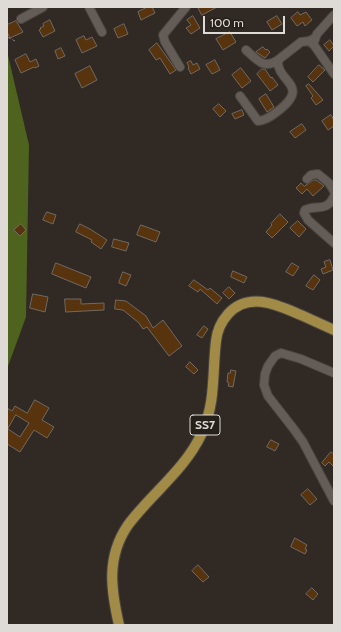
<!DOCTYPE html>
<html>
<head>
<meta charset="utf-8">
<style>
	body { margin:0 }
	#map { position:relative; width:341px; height:632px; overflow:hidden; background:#302924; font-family:Cabin,sans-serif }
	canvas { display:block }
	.frame { position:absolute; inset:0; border:8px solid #dedad6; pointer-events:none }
	.scale { position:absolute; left:203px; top:16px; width:82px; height:18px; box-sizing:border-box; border:2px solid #dedad6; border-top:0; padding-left:5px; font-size:12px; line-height:14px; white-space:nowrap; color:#dedad6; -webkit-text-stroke:3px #26201b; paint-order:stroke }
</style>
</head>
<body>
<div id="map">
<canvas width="341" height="632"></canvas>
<div class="frame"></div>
<div class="scale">100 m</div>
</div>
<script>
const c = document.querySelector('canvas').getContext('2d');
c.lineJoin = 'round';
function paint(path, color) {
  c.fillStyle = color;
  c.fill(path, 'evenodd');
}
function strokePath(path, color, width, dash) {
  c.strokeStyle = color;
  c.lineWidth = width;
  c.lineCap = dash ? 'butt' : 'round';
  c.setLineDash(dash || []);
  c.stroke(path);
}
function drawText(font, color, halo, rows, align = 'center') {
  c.font = font + ' Cabin,sans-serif';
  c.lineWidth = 3.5;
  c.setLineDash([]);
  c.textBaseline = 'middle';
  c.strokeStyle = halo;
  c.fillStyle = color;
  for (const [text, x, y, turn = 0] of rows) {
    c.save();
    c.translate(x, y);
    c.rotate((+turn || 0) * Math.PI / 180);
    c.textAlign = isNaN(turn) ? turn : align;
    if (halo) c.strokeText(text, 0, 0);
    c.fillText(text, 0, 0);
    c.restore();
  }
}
const forest = new Path2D(`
	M7 51 29 145 26 317 7 369Z`);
const building = new Path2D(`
	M148 7H152L155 13 141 20 138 12Z
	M198 7H217L202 15Z
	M298 12 300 15 306 12 312 20 305 26 303 22 297 26 291 18Z
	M193 16 200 28 191 34 186 28 191 25 187 20Z
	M277 16 282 24 272 30 267 22Z
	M50 20 55 31 43 37 39 30 41 29 40 28 44 26 43 24Z
	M16 21 23 32 10 38 7 32V25Z
	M124 24 128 34 118 38 114 29Z
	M230 32 236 42 223 50 216 39Z
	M84 36 86 40 92 37 97 46 82 53 76 40Z
	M330 40 334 46 329 51 324 45Z
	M157 43 176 70 170 74 160 58 156 60 149 50Z
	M263 47 266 50 267 49 270 52 265 58 256 52Z
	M61 48 65 56 58 59 55 51Z
	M26 54 30 62 36 59 39 66 35 68 34 67 21 73 15 60Z
	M215 60 220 70 212 74 206 65Z
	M191 61 193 65 197 63 200 69 191 74 188 68 189 67 187 63Z
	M319 65 325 70 313 82 308 77Z
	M90 66 97 80 82 88 75 74Z
	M241 68 251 81 242 88 232 75Z
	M262 69H265L271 78 272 77 278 85 270 91 257 74Z
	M309 84 323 100 316 105 311 98 313 96 306 86Z
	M266 94 274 107 267 112 259 99Z
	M219 104 226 111 220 117 213 109Z
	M242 110 244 115 235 119 232 114Z
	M331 115 334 120V126L328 130 322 121Z
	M302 124 306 130 295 138 290 132Z
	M314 180H316L324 186 313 196 307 189 302 194 296 188 301 183 304 186Z
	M47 212 56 215 53 224 43 220Z
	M280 214 288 222 272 238 266 232 272 225 271 224Z
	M298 221 306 229 299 237 290 228Z
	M21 224 26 230 20 236 14 230Z
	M80 224 90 229 107 240 101 249 91 242 92 240 76 232Z
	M141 225 160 232 156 242 137 235Z
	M114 239 129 243 126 251 112 247Z
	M330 260 333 270 323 274 321 269 326 267 324 262Z
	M56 263 91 277 86 288 52 274Z
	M292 263 299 267 293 276 286 272Z
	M233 271 247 277 244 283 231 277Z
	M123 272 131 275 126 286 119 283Z
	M314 275 320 280 313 290 306 286Z
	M194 280 208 290 210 288 222 298 217 304 200 289 198 292 189 286Z
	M229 287 235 293 229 299 223 293Z
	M33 294 48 297 45 312 30 308Z
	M65 299H81V304L104 303V310L66 312Z
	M116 300 126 301 146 316 153 328 163 320 182 346 169 356 147 327 143 329 139 323 123 310 115 309Z
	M204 326 208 329 202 338 197 335Z
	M190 362 198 370 194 374 186 367Z
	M231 370 236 371 233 387 228 386 229 383 227 382 228 373H230Z
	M35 400 49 408 42 420 54 427 47 438 34 430 20 452 7 444V408L12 411 15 406 27 413ZM16 415 29 423 20 437 8 429Z
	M271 440 279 444 275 451 267 447Z
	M331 452 334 454V467L329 462 325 466 322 463Z
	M308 489 317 499 310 505 301 495Z
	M295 538 307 545 305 549 307 550 305 554 291 547Z
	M198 565 209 577 203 582 192 571Z
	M312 588 318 594 313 600 306 594Z`);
const path = new Path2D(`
	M7 37 15 41`);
const minor = new Path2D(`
	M89 7 102 32
	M21 19 43 7
	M315 38 309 41 314 45 334 74
	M314 42 317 34 334 15
	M246 50C257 60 264 70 278 60
	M180 67 165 42 163 35 186 7
	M240 96 258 121C265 121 273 115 278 111 312 85 276 82 278 60L301 42 309 41
	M307 179 311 175 318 174 329 183 334 191
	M334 196C327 213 316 204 305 210L304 213 308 220 334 243
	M334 373 301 359 281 353 275 356 268 366 265 374 264 385 268 396 293 428 303 442 334 501`);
const major = new Path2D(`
	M119 625C111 590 106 557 128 525 151 494 185 470 202 433 216 401 212 375 216 341 217 331 221 322 228 314 249 291 277 305 301 315 312 320 323 325 334 330`);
const shields = [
	[205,425,30]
];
const shieldNames = [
	["SS7",205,425]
];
paint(forest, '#4e631e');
paint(building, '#58340e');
strokePath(building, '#706963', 1);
strokePath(minor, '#4b4641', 10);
strokePath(major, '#4b4641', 12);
strokePath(path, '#807a75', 1, [4, 2]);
strokePath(minor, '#645d57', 8);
strokePath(major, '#a18b47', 10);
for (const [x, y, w] of shields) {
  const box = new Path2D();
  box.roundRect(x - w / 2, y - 10, w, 20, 3);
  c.fillStyle = '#26201b';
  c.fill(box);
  strokePath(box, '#dedad6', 1);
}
drawText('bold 12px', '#dedad6', null, shieldNames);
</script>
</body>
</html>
